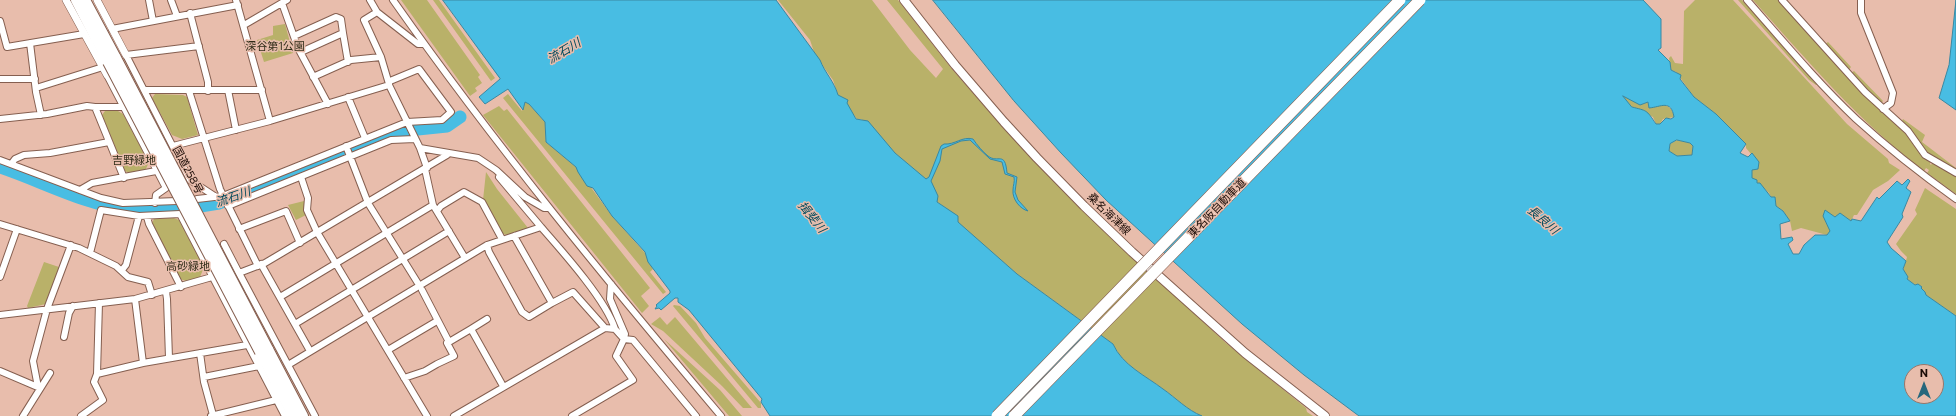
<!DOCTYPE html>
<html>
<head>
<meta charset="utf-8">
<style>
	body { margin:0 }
	#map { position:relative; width:1956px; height:416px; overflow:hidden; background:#e8bdac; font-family:Commissioner,sans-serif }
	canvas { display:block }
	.north { position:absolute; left:1904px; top:364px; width:40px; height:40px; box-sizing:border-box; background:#e8bdac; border:1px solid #96766a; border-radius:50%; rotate:0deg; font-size:11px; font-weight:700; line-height:16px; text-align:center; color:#1b0c07 }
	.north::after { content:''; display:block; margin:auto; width:14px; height:18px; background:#27677c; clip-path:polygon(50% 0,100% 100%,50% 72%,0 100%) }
</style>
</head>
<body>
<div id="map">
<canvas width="1956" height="416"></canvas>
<div class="north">N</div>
</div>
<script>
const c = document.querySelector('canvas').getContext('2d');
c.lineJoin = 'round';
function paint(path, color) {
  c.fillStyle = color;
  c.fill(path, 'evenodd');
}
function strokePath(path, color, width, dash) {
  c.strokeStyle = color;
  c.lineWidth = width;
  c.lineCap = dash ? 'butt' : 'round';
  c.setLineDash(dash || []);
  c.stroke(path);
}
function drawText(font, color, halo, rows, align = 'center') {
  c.font = font + ' Commissioner,"Noto Sans JP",sans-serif';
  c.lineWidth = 3;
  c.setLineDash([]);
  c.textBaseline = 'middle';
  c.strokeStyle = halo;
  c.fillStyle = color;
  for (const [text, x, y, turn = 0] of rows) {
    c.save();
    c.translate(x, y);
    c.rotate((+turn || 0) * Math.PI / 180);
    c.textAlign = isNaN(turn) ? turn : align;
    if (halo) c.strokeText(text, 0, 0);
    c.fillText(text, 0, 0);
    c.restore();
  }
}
const green = new Path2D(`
	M401 0H427L480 75 478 77 482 83 475 88 477 91 470 96Z
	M433 0H439L495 78 491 81Z
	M778 0H872L910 50 936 78 943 69 887 0H898L952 69 1000 124 1085 212 1226 343 1306 408 1307 412 1313 416H1202C1187 410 1176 398 1163 389 1146 376 1122 365 1113 344L1017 274 957 222 946 208 937 202 936 193 929 183 895 153 861 119H857L838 95 833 80 815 55 810 40Z
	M1695 0H1733L1847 124 1888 159 1889 163 1900 170 1888 181 1873 190 1857 215H1854L1851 221 1841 214 1835 217 1825 211V221L1831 231 1827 235 1801 228 1792 231 1790 221 1783 211 1776 206 1769 193 1752 178V153L1751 154 1746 148V144L1716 114 1694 97 1676 72 1671 70 1669 58 1671 56 1675 63 1683 64 1684 11Z
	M1738 0H1742L1818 84 1816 85 1809 80Z
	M1753 0H1780L1906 132 1931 161 1930 164 1931 165 1933 162 1956 175V194L1927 173 1929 170 1926 168 1924 171C1858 121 1808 61 1753 0Z
	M285 24 293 53 264 62 257 40 273 35V26Z
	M1828 42 1851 67 1848 71 1824 45Z
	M1854 71 1883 101 1880 104 1851 73Z
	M155 94 183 95 187 97 198 135 182 139 172 135 152 98Z
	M508 94 522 111 525 102H527L545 122 546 142 576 167 612 216 645 253 653 269 650 272 666 292 663 294 503 98Z
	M1623 95 1643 104 1648 102 1649 106 1653 107 1663 104C1670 107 1673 110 1674 117L1663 119 1660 124H1656L1653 117 1632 107 1623 97Z
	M499 106 504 111 507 109 650 288 641 296 649 306 642 313 483 115Z
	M105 111H118L123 114 149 162 145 171 129 173 125 171 102 115Z
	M1903 119 1925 135 1922 142 1956 168V171L1928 154 1901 123Z
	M1677 140 1690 143 1693 146 1692 155 1677 156 1669 151 1670 144Z
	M486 172 497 189 528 228 507 235 503 234 483 200Z
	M1925 188 1956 209V316L1926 295 1921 288 1922 287 1918 284 1915 285 1907 279 1908 277C1900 269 1905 266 1907 257L1901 251 1896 244 1917 214 1915 210Z
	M304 201 306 215 296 220 288 205Z
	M174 218 179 220 204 267 200 277 186 281 180 279 152 223 154 219Z
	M44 262 59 267 46 304 28 308 27 306Z
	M674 305 680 306 696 323 705 338 761 403V408H758L673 306Z
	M660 317 667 325 675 317 752 408H743L722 386 663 331 651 324Z
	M664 339 720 390 742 416H729Z`);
const water = new Path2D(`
	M443 0H776L820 60C825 73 834 81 838 95L848 100 847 103 856 119 868 121 895 153 926 179 929 177 941 146 944 144C955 145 962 136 973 139 977 145 983 152 988 156 998 164 1005 150 1007 173L1017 177 1015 192 1018 200 1028 211C1020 209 1012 199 1013 190 1013 185 1015 182 1014 177L1005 174 1002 162 990 159 970 140 961 141 942 149 940 161 931 181 938 196 937 202 958 216V222L1017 274 1113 344C1122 365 1146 376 1163 389 1176 398 1187 410 1202 416H770L761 402 762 399 689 310 678 302V298H675L661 310 659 308 655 309 657 306 656 305 670 293V291L648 262 645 252 612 216 593 188 587 186 578 172 576 167 546 142 545 122 529 104 525 102 523 110 508 89 485 104 479 97 500 79Z
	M933 0H1643L1661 19V48L1658 50 1670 62 1671 70 1681 75 1680 79 1694 97 1716 114 1746 144 1740 153 1748 157 1752 153 1759 162 1758 169 1752 170V178L1757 180V183H1760L1771 197H1775L1776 206 1783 211 1790 221 1780 224 1781 239 1792 237 1793 240 1788 244 1793 254H1799L1804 245 1815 235H1827L1830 231 1823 216 1825 210 1835 217 1840 213 1851 221 1852 219 1861 221 1877 197 1879 199 1897 181 1902 185 1908 179 1910 181 1906 188 1911 192 1902 214 1903 217 1887 242 1891 248 1906 261 1903 269 1908 277 1907 279 1915 285 1918 284 1922 287 1921 288 1925 292 1926 295 1956 316V416H1359L1304 375 1242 324 1106 200 1061 153 1014 101ZM1623 96 1640 105 1648 102 1649 108C1661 107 1671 99 1674 117L1671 119 1666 118 1660 124H1656C1646 109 1647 111 1632 107ZM1677 140 1690 143 1693 146 1692 155 1677 156 1669 151 1670 144ZM1912 372H1936V396H1912Z
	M1956 0V110L1939 98 1949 65Z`);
const river = new Path2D(`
	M0 167C42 181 83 204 127 209 157 213 189 208 219 203L384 139 397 133 408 130 447 126 460 117`);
const minor = new Path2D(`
	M149 0 153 21
	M171 0 177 16
	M236 0 270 121
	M370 0 377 12 364 20 381 57 389 84
	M393 0C495 145 607 281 721 416
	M1747 0C1782 40 1817 82 1856 119 1888 148 1921 174 1956 199
	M1782 0 1865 92 1908 131 1925 155 1956 173
	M1861 0V13L1893 93 1891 103 1883 109
	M282 3 298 48 328 104
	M377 12 418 44H424
	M190 13 208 82V91
	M0 21 7 47 84 34
	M244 25 287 0
	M112 29 238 5
	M343 33 348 62
	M294 36 336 17 341 19 343 33 301 52
	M30 43 36 92 41 115
	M199 46 126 55 190 180 216 197
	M107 75 166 188 156 195 155 203
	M313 77 351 60 381 57
	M0 79H35
	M36 88 103 67
	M144 90H262
	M228 90 236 130
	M189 91 220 189 258 266
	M348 97 365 138
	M124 107H95L124 178
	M0 119 47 114 87 106 95 107
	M173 146 270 121 389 85 420 148 478 158 496 170 525 197 544 208H549
	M346 146 368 203 419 285
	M420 148 427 168
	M0 160 101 198 123 203 177 201
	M12 163 15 159 24 155 50 153 109 142
	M425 169 433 205 465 258
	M301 177 308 198 307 210 317 232 427 416
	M80 190 92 183 156 171
	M197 199 223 196 407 122 442 120 451 112 419 69 390 81
	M228 206 391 140 415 139
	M437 211 441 206 464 192 482 202 502 239
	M147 217 149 224 181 287
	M0 224 79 248 116 266 128 277 148 282 152 295
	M239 229 286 211 300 243
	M514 236 552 303 573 292 605 328 615 329C606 300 562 251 541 227
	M224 244 239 273
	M487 245 489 252 522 312 529 317 552 303
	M90 253 101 210 139 216 180 214 285 416
	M261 264 310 351
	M122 270 126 265 139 216
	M0 277 17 229
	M611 284 610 299 625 334 624 339 615 329
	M166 292 167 299 169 358
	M280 297 433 205
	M135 299 143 363 247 345
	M0 315 135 299 212 277
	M295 324 449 231
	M471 329 487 319
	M64 337 69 313 73 306
	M449 342 471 329 503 386
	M388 350 437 321
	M200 353 204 382 213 415
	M288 365 487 245 541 227 499 177
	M0 371 40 388
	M97 374 143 363
	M204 377 259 366
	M404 378 425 371 437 364 454 356 447 343 449 342 422 290
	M38 387 33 361 47 309 71 245
	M23 416 50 373
	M81 416 103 400 94 382 97 374 99 303
	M211 416 276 400
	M315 416 239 273 265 263 447 155
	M454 416 605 328
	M572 416 633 380 616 356 624 339 633 340 696 416`);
const tertiary = new Path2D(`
	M66 0 107 75
	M97 0 126 55`);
const secondary = new Path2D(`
	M904 0 955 65 1004 122 1037 158 1084 206 1132 252 1245 353 1325 416`);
const trunk = new Path2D(`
	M76 0 108 62
	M85 0 116 58
	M268 349 303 416
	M260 352 293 416`);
const trunkBridge = new Path2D(`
	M116 58 268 349
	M108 62 260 352`);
const motorwayBridge = new Path2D(`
	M997 416 1400 0
	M1014 416 1420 0`);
const parkNames = [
	["深谷第1公園",275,46],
	["吉野緑地",134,160],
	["高砂緑地",188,266]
];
const streetNames = [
	["国道258号",188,170,62],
	["東名阪自動車道",1217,208,-46],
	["桑名海津線",1109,214,44]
];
const waterNames = [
	["流石川",564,51,-31],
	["流石川",233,197,-19],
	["揖斐川",812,217,51],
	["長良川",1543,220,41]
];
paint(green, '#b9b169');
paint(water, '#48bde3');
strokePath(water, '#3a88a1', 1);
strokePath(river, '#48bde3', 13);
strokePath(minor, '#855f50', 8);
strokePath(tertiary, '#855f50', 8);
strokePath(secondary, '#855f50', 10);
strokePath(trunk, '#855f50', 12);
strokePath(minor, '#fff', 6);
strokePath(tertiary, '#fff', 7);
strokePath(secondary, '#fff', 8);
strokePath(trunk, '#fff', 10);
strokePath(trunkBridge, '#855f50', 12, []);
strokePath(motorwayBridge, '#855f50', 12, []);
strokePath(trunkBridge, '#fff', 10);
strokePath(motorwayBridge, '#fff', 11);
drawText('11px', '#302d18', '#e8bdac', parkNames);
drawText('11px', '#1b0c07', '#e8bdac', streetNames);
drawText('italic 12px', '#024a5d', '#e8bdac', waterNames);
</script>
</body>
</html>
